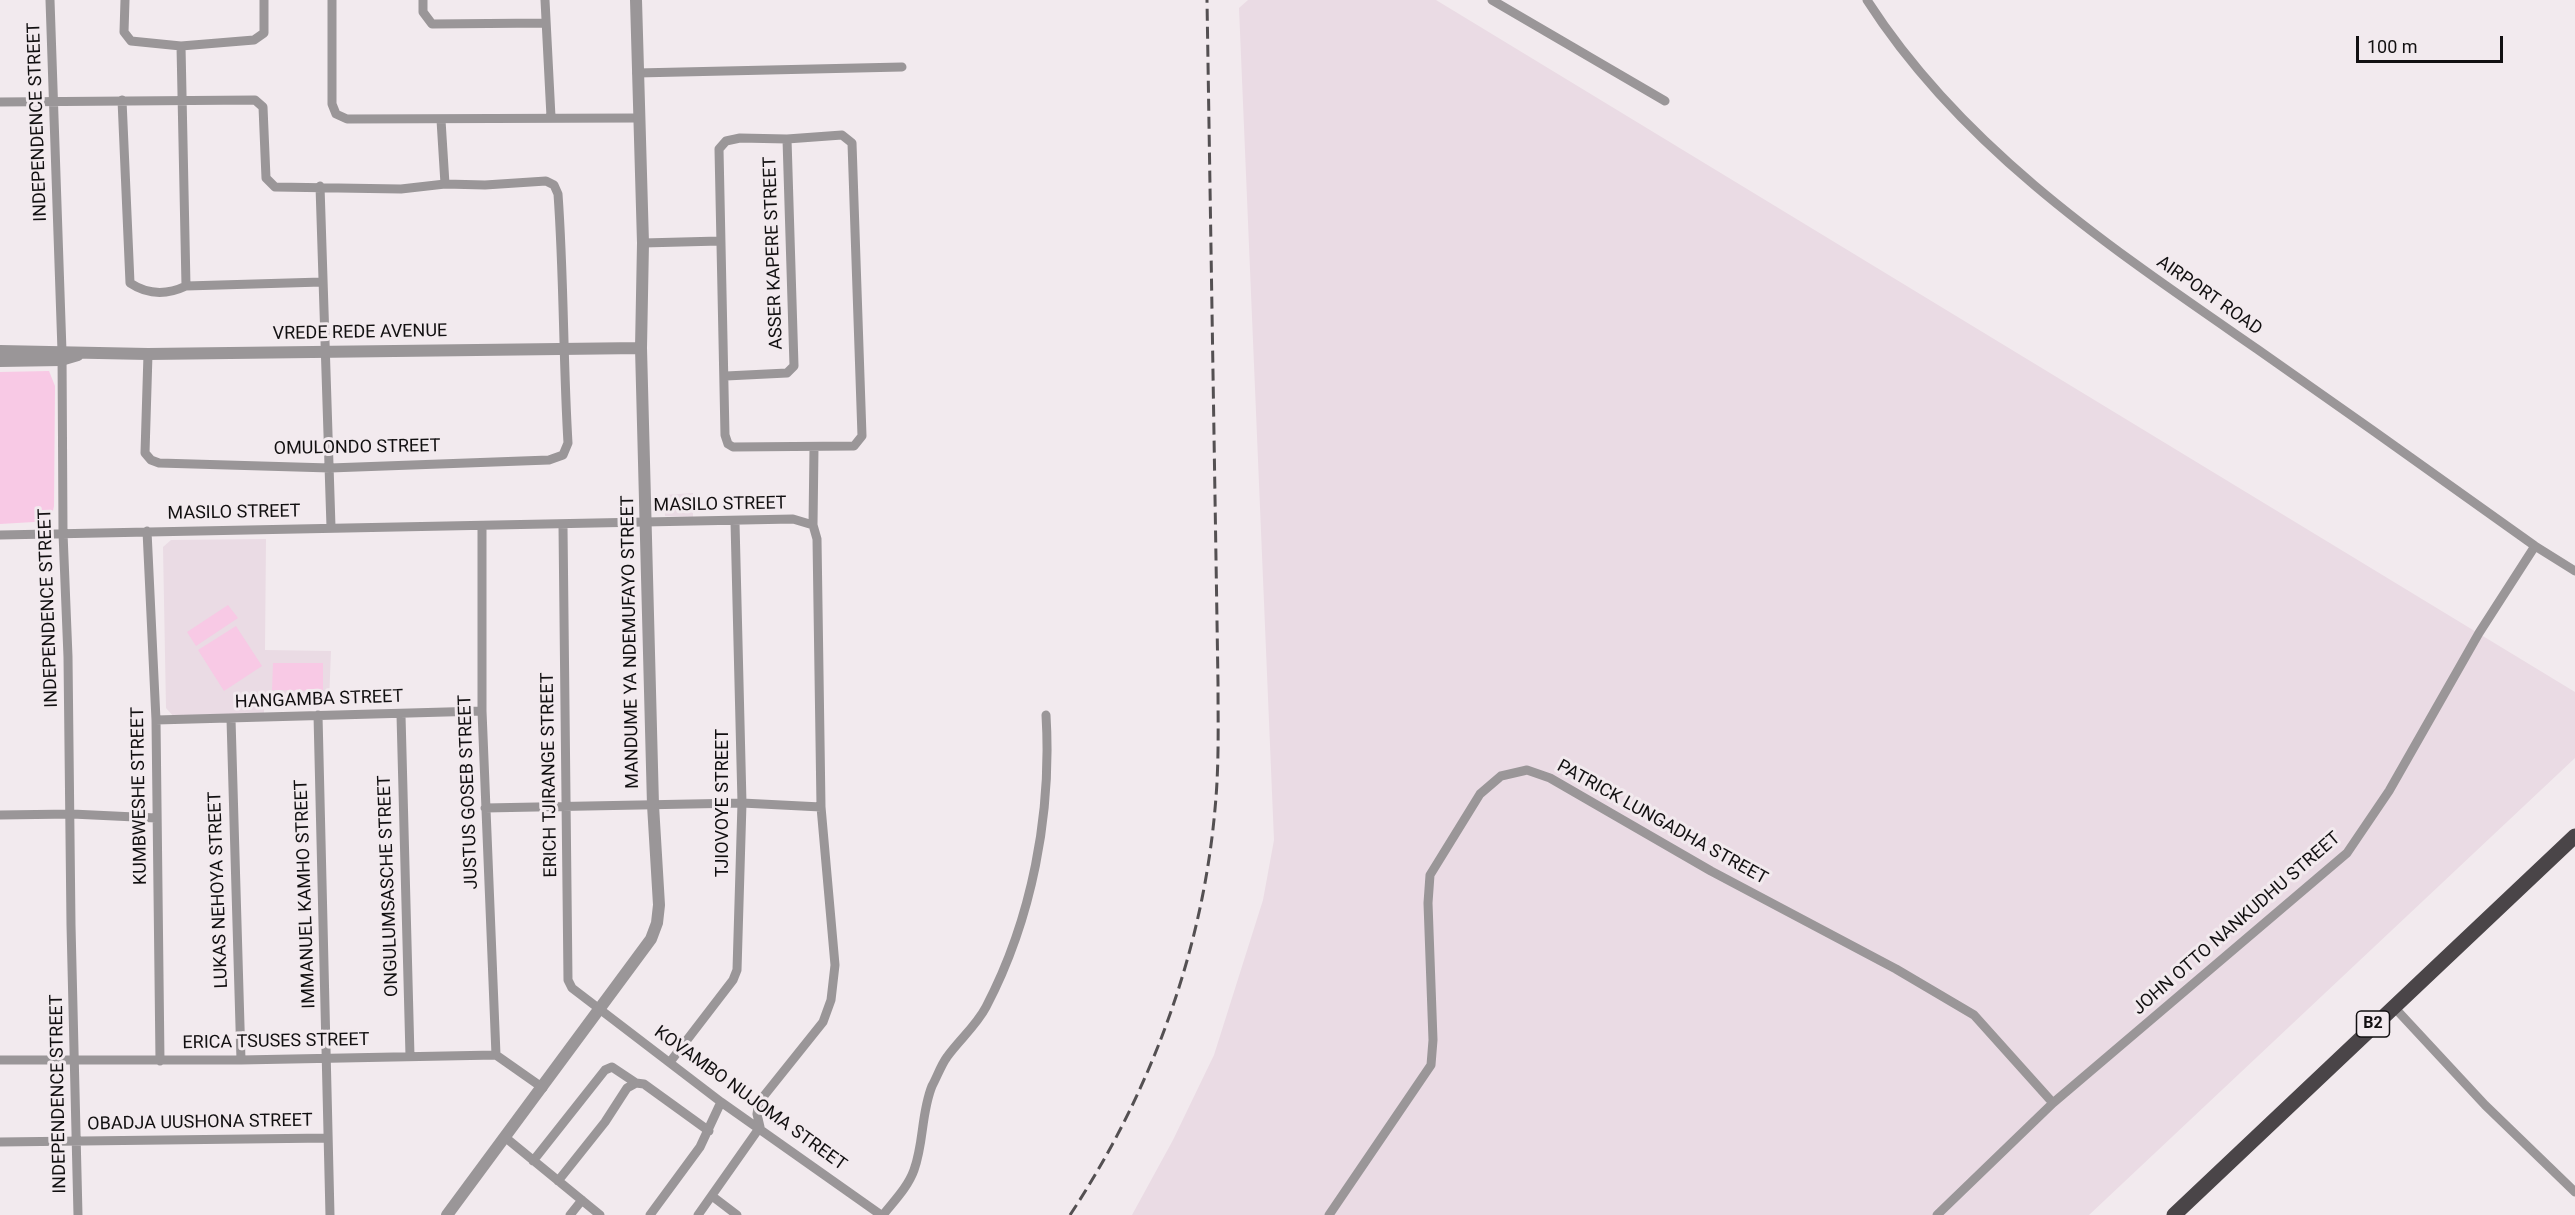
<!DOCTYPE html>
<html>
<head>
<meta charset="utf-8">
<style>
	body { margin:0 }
	#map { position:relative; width:2575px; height:1215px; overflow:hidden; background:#f2eaee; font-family:Roboto,sans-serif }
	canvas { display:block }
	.scale { position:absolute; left:2356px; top:36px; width:147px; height:27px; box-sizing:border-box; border:3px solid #121011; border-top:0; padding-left:8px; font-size:18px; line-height:21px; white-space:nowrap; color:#121011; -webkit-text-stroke:4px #f2eaee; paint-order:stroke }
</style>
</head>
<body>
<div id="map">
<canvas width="2575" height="1215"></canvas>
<div class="scale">100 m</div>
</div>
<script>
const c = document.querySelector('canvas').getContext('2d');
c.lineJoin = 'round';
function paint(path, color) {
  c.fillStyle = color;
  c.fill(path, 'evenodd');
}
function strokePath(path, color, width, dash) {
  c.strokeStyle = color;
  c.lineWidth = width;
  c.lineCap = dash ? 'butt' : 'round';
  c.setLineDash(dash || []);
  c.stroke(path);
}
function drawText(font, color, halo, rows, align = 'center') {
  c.font = font + ' Roboto,sans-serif';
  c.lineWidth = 6;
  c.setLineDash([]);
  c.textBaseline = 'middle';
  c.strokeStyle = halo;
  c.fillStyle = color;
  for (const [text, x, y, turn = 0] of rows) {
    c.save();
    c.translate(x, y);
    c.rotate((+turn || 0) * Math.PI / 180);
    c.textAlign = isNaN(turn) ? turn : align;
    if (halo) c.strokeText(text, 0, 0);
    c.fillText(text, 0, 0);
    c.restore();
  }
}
const built = new Path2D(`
	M1248 0H1436L2575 692V758L2089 1215H1132L1173 1140 1214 1055 1263 900 1274 840 1239 8Z
	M693 493V517L665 516 664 495Z
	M266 539 265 650 331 651 329 702 264 700V714L174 717 166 708 163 547 171 540Z`);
const green = new Path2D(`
	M49 371 55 386 54 506 51 521 0 524V372Z
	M228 605 238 618 196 646 187 632Z
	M236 626 262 666 224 691 198 650Z
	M273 663H323V691L272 690Z`);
const minor = new Path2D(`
	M50 0 62 351 63 533 68 657 71 925 78 1215
	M125 0 124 32 131 41 181 46 254 40 264 33V0
	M332 0V104L336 114 347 119 638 118
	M423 0V12L432 24 545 23
	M545 0 551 117
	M1492 0 1665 101
	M1867 0C1963 150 2114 250 2257 349 2350 414 2443 480 2535 546L2575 571
	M181 46 186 286
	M637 73 902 67
	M122 100 130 283C148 295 167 295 186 286L322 282
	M0 102 255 100 263 107 266 178 275 187 401 189 445 184 485 185 546 181 554 185 558 194C564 277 563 360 568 443L563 455 549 460 330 468 159 463 151 460 145 453 148 354
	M441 120 445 184
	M842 135 852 143 862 436 854 446 733 447 728 444 725 435 719 149 726 141 740 138 787 139Z
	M320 186 331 527
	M643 243 720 241
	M726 376 787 373 794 366 787 139
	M813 525 814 448
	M563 526 568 980 572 988 721 1102 881 1215
	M482 527V711L496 1055
	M147 531 156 720 160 1061
	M0 535 793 519 813 525 817 539 821 807 835 965 831 1000 823 1022 759 1102 757 1114 760 1127 698 1215
	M318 715 330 1215
	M401 715 410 1056
	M231 719 241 1060
	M156 720 482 711
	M485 808 742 803 821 807
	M0 815 72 814 156 818
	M2393 1006 2485 1105 2575 1192
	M0 1060H241L496 1055 543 1088
	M670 1062 733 980 737 970 742 803 735 522
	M506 1138 600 1215
	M0 1142 328 1138
	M533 1161 605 1070 612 1067 636 1083
	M558 1181 605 1122 627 1088 636 1083 644 1084 709 1131
	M712 1196 737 1215
	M570 1215 582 1200
	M650 1215 700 1147 721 1102
	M883 1215C894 1201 908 1187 914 1170 924 1143 921 1113 932 1086 937 1077 941 1065 947 1057 959 1040 976 1026 986 1007 1032 919 1052 814 1046 715
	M1329 1215 1431 1065 1433 1040 1428 903 1430 875 1480 794 1501 776 1527 770 1550 778 1711 871 1896 969 1974 1015 2053 1103
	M1937 1215 2053 1103 2347 853 2389 791 2479 633 2535 546`);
const tertiary = new Path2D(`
	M0 351 148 354 641 348
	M0 361 61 360 78 355
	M447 1215 651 939 657 923 659 905 653 805 641 348 643 243 636 0`);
const trunk = new Path2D(`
	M2174 1215 2575 836`);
const rail = new Path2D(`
	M1070 1215C1152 1091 1205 946 1216 797 1219 759 1218 721 1218 683L1207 0`);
const shields = [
	[2373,1024,33]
];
const shieldNames = [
	["B2",2373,1024]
];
const streetNames = [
	["INDEPENDENCE STREET",38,122,-92],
	["ASSER KAPERE STREET",774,253,-92],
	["AIRPORT ROAD",2209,296,35],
	["VREDE REDE AVENUE",360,333,-1],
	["OMULONDO STREET",357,448,-1],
	["MASILO STREET",720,505,-1],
	["MASILO STREET",234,513,-1],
	["INDEPENDENCE STREET",49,608,-92],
	["MANDUME YA NDEMUFAYO STREET",631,642,-91],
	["HANGAMBA STREET",319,700,-2],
	["ERICH TJIRANGE STREET",550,775,-91],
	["JUSTUS GOSEB STREET",469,792,-92],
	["KUMBWESHE STREET",140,796,-91],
	["TJIOVOYE STREET",723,803,-90],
	["PATRICK LUNGADHA STREET",1662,823,29],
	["ONGULUMSASCHE STREET",389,886,-92],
	["LUKAS NEHOYA STREET",219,890,-92],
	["IMMANUEL KAMHO STREET",306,894,-92],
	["JOHN OTTO NANKUDHU STREET",2237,924,-41],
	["ERICA TSUSES STREET",276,1042,-1],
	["INDEPENDENCE STREET",59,1094,-91],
	["KOVAMBO NUJOMA STREET",750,1099,36],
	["OBADJA UUSHONA STREET",200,1123,-1]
];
paint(built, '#eadbe4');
paint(green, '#f8c9e5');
strokePath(minor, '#9a9698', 9);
strokePath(tertiary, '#9a9698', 12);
strokePath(trunk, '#4a4548', 15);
strokePath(rail, '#545052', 3, [12, 6]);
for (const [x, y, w] of shields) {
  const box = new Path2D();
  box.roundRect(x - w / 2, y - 13, w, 26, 4.5);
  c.fillStyle = '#f2eaee';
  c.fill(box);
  strokePath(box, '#121011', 1.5);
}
drawText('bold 16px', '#121011', null, shieldNames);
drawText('18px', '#121011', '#f2eaee', streetNames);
</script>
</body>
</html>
